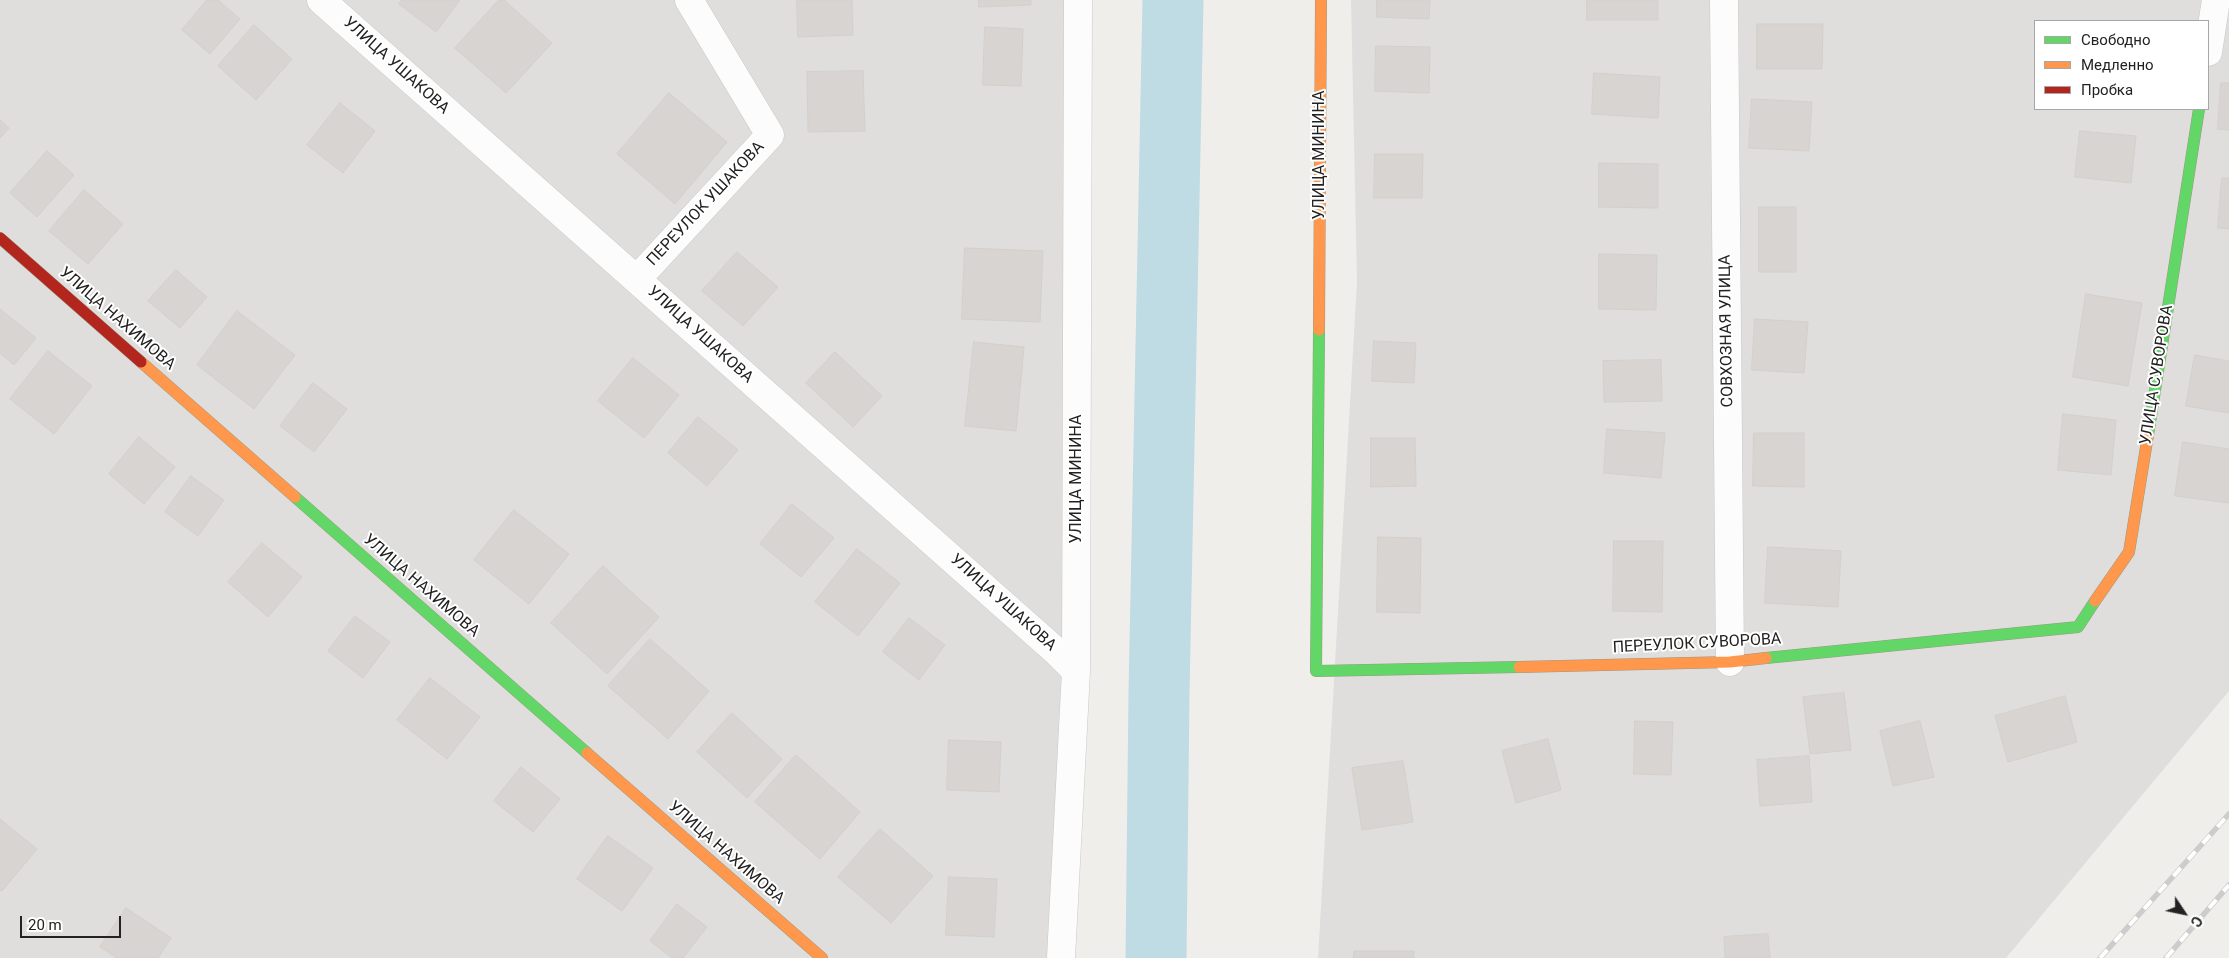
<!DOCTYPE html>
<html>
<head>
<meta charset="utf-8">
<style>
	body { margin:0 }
	#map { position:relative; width:2229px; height:958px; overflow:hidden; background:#f0eeeb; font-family:Roboto,sans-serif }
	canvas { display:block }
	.legend { position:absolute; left:2034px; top:20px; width:175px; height:90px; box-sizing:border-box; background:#fff; border:1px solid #a7a7a7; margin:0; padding:6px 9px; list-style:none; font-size:15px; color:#222 }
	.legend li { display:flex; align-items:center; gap:10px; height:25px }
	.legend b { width:25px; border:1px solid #a7a7a7 }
	.north { position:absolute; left:2159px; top:888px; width:50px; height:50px; -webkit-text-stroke:4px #fff; paint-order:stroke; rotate:124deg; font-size:14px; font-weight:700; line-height:20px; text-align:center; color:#222 }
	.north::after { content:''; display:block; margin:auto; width:18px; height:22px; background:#222; clip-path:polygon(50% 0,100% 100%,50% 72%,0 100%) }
	.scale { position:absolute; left:20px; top:916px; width:101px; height:22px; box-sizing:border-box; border:2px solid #222; border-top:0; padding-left:6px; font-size:15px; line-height:18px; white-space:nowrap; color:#222; -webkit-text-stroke:4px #fff; paint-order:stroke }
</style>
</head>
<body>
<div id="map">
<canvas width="2229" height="958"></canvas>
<ul class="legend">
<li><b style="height:6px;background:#63d668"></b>Свободно</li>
<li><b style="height:6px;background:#ff974d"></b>Медленно</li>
<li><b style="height:6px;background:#b3261e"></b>Пробка</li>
</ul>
<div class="north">С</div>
<div class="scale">20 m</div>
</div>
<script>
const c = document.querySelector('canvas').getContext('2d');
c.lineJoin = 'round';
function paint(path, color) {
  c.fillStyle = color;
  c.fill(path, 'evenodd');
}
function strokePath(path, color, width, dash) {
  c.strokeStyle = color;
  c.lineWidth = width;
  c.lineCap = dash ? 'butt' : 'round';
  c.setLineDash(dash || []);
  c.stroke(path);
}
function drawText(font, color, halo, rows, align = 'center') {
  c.font = font + ' Roboto,sans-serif';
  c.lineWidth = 4;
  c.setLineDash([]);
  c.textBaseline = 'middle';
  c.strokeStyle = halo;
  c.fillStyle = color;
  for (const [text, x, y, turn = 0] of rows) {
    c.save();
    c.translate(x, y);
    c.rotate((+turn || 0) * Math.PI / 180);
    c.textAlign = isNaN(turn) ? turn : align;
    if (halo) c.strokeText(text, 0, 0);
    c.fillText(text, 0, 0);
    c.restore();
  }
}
const residential = new Path2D(`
	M0 0H1088L1066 958H0Z
	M1351 0H2229V691L2006 958H1318L1357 282ZM2035 21H2208V109H2035Z`);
const river = new Path2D(`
	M1156 958 1159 693 1173 0`);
const building = new Path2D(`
	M207 0H218L240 19 210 54 182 30Z
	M402 0H460L436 32 399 4Z
	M499 0H504L552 43 506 93 455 48Z
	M797 0H852L853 35 798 37Z
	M979 0H1031V5L979 7Z
	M1377 0H1430L1429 19 1377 17Z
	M1587 0H1658V20H1587Z
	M1757 24H1823L1822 69H1757Z
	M254 25 292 59 256 100 218 66Z
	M985 27 1023 29 1021 86 983 85Z
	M1376 46 1430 47 1429 93 1375 91Z
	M863 71 865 131 808 132 807 72Z
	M1594 73 1660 77 1658 118 1592 114Z
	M2221 83H2229V130L2218 129Z
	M669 93 727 142 675 204 617 154Z
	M1752 99 1812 102 1809 151 1749 148Z
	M340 103 375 131 343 173 307 145Z
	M0 120 9 128 0 138Z
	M2080 131 2136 136 2131 183 2075 177Z
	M47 151 74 175 37 217 10 193Z
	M1375 154H1423L1422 198H1374Z
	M1599 163 1658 164V208L1599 207Z
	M2222 178H2229V229L2218 228Z
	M84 190 123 224 88 264 49 231Z
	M1759 207H1796V272H1759Z
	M965 248 1043 251 1040 322 962 319Z
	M737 252 778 287 743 326 702 291Z
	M1599 254 1657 255 1656 310 1599 309Z
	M176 270 207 297 180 328 148 301Z
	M2086 294 2142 303 2128 386 2073 377Z
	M0 309 36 338 14 365 0 353Z
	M237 311 295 355 254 409 197 365Z
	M1755 319 1808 322 1804 373 1752 370Z
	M1374 341 1416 343 1414 383 1372 381Z
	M974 342 1024 347 1016 431 965 426Z
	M48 351 92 386 54 434 10 399Z
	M835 352 882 396 853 427 806 383Z
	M2195 355 2229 361V413L2186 406Z
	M633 358 679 395 644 438 598 401Z
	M1661 360 1662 401 1604 402 1603 361Z
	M313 383 347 409 314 452 280 426Z
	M2063 414 2116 420 2111 475 2058 470Z
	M698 417 738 450 707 486 668 453Z
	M1607 429 1665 433 1661 478 1604 473Z
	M1754 433H1804V487L1753 486Z
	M139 437 175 467 144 504 109 474Z
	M1371 438H1415L1416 486 1371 487Z
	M2183 442 2229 449V503L2175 496Z
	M191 476 224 500 198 536 165 512Z
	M792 504 834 538 801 577 760 544Z
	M514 510 569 554 529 604 474 560Z
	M1378 537 1421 538 1420 613 1377 612Z
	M1614 541H1663L1662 612 1613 611Z
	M262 543 302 577 268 617 228 582Z
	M1768 547 1841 551 1838 607 1765 603Z
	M857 549 900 583 858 636 815 602Z
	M603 566 659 617 607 674 551 623Z
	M355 616 390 642 363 678 328 651Z
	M909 618 945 645 919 680 883 652Z
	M650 639 709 691 668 739 608 686Z
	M430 678 480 717 447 759 397 720Z
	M1844 693 1851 750 1810 754 1803 697Z
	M2065 696 2077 742 2008 762 1995 716Z
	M732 713 782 759 747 798 697 752Z
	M1635 721 1673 722 1671 775 1634 774Z
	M1920 721 1934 777 1893 786 1880 731Z
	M1548 739 1561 790 1516 803 1502 751Z
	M949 740 1001 742 999 792 947 790Z
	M796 755 860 812 820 859 755 802Z
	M1809 756 1812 802 1760 806 1757 760Z
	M1403 761 1413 822 1362 830 1352 768Z
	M521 767 560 799 533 832 494 801Z
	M0 819 37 849 2 891 0 890Z
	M880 829 933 876 891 923 838 877Z
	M608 836 653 868 622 911 577 879Z
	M949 877 997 879 994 937 946 935Z
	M677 904 707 927 683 958H672L650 941Z
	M126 908 171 938 158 958H117L100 947Z
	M1768 934 1770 958H1725L1724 937Z
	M1354 951H1414V958H1354Z`);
const street = new Path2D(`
	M321 0 1057 652 1076 671
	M1724 0 1730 662
	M2208 52 2216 0
	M637 279 770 135 689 0
	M1061 958 1076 671 1078 0`);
const fast = new Path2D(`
	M1319 330 1316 671 1519 667
	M2148 435 2199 109
	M295 497 587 753
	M1766 658 2078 627 2095 601`);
const slow = new Path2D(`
	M1319 330 1321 0
	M141 362 295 497
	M2095 601 2129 552 2148 435
	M1519 667 1730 662 1766 658
	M587 753 822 958`);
const jam = new Path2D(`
	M0 238 141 362`);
const rail = new Path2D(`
	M2100 958 2229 814
	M2166 958 2229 885`);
const streetNames = [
	["УЛИЦА УШАКОВА",396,66,42],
	["УЛИЦА МИНИНА",1320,155,-90],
	["ПЕРЕУЛОК УШАКОВА",706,204,-47],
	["УЛИЦА НАХИМОВА",117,319,41],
	["СОВХОЗНАЯ УЛИЦА",1727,331,-91],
	["УЛИЦА УШАКОВА",700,335,42],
	["УЛИЦА СУВОРОВА",2157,375,-81],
	["УЛИЦА МИНИНА",1077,479,-90],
	["УЛИЦА НАХИМОВА",421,586,41],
	["УЛИЦА УШАКОВА",1003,603,42],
	["ПЕРЕУЛОК СУВОРОВА",1697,644,-3],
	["УЛИЦА НАХИМОВА",726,853,41]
];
paint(residential, '#dfdedc');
strokePath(river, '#bfdbe3', 61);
paint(building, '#d7d4d2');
strokePath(building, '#d3d0cc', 1);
strokePath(street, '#c9c8c7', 29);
strokePath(fast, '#999a82', 12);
strokePath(slow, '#999a82', 12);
strokePath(jam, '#999a82', 12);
strokePath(street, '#fdfcfc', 28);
strokePath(fast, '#63d668', 11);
strokePath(slow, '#ff974d', 11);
strokePath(jam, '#b3261e', 11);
strokePath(rail, '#ccc', 5.5);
strokePath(rail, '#fff', 4, [11]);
drawText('16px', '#222', '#fff', streetNames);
</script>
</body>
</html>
